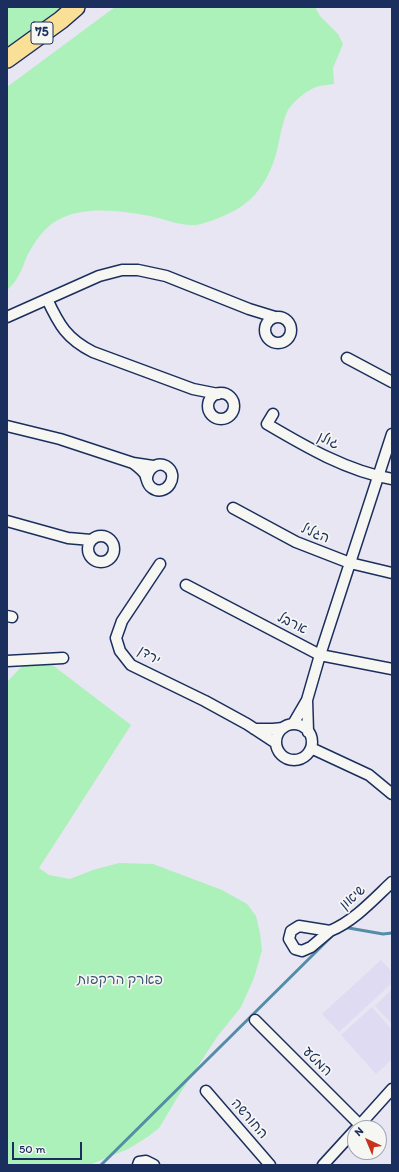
<!DOCTYPE html>
<html>
<head>
<meta charset="utf-8">
<style>
	body { margin:0 }
	#map { position:relative; width:399px; height:1172px; overflow:hidden; background:#e8e6f3; font-family:Itim,sans-serif }
	canvas { display:block }
	.frame { position:absolute; inset:0; border:8px solid #1b2f5e; pointer-events:none }
	.north { position:absolute; left:347px; top:1120px; width:40px; height:40px; box-sizing:border-box; background:#f6f6f2; border:1px solid #9ea6b7; border-radius:50%; rotate:316deg; font-size:11px; font-weight:700; line-height:16px; text-align:center; color:#1b2f5e }
	.north::after { content:''; display:block; margin:auto; width:14px; height:18px; background:#c8321e; clip-path:polygon(50% 0,100% 100%,50% 72%,0 100%) }
	.scale { position:absolute; left:12px; top:1142px; width:70px; height:18px; box-sizing:border-box; border:2px solid #1b2f5e; border-top:0; padding-left:5px; font-size:12px; line-height:14px; white-space:nowrap; color:#1b2f5e; -webkit-text-stroke:3px #f6f6f2; paint-order:stroke }
</style>
</head>
<body>
<div id="map">
<canvas width="399" height="1172"></canvas>
<div class="frame"></div>
<div class="north">N</div>
<div class="scale">50 m</div>
</div>
<script>
const c = document.querySelector('canvas').getContext('2d');
c.lineJoin = 'round';
function paint(path, color) {
  c.fillStyle = color;
  c.fill(path, 'evenodd');
}
function strokePath(path, color, width, dash) {
  c.strokeStyle = color;
  c.lineWidth = width;
  c.lineCap = dash ? 'butt' : 'round';
  c.setLineDash(dash || []);
  c.stroke(path);
}
function drawText(font, color, halo, rows, align = 'center') {
  c.font = font + ' Itim,"Playpen Sans Hebrew",sans-serif';
  c.lineWidth = 3.5;
  c.setLineDash([]);
  c.textBaseline = 'middle';
  c.strokeStyle = halo;
  c.fillStyle = color;
  for (const [text, x, y, turn = 0] of rows) {
    c.save();
    c.translate(x, y);
    c.rotate((+turn || 0) * Math.PI / 180);
    c.textAlign = isNaN(turn) ? turn : align;
    if (halo) c.strokeText(text, 0, 0);
    c.fillText(text, 0, 0);
    c.restore();
  }
}
const built = new Path2D(`
	M381 960 392 972V983L339 1032 322 1014Z
	M392 989V1024L375 1006Z
	M372 1007 392 1030V1059L376 1074 341 1035Z`);
const green = new Path2D(`
	M7 7H66L7 53Z
	M115 7H315L320 16 338 34 343 44 333 68 334 84C329 85 322 85 316 87 306 91 292 102 287 112 282 124 280 138 277 150 272 171 261 193 242 206 232 213 207 224 195 225 180 226 164 219 150 216 121 211 85 205 58 220 44 227 34 243 27 256 22 269 18 281 7 290V87Z
	M38 654 131 725 39 868 49 875 70 879 93 870 119 863 153 864 222 890 247 904 256 916 260 933 262 950 254 978 241 1007 217 1037 177 1098 159 1128 149 1136 128 1149 89 1165H7V682L26 662Z`);
const stream = new Path2D(`
	M343 927 383 934 392 933
	M101 1165 334 934`);
const minor = new Path2D(`
	M47 299C59 325 67 339 93 352L193 389 218 394
	M7 317 99 276 122 270H138L166 276 249 309 275 317
	M265 330a13 13 0 1 1 26 0a13 13 0 1 1-26 0Z
	M347 358 392 382
	M208 406a13 13 0 1 1 26 0a13 13 0 1 1-26 0Z
	M273 414 267 424C306 447 347 471 392 479
	M7 426 60 439 133 463 153 466
	M133 463C137 466 142 470 145 474 147 479 147 485 152 488 166 498 181 475 166 466 156 461 147 470 147 479
	M233 508 296 542 350 563 392 573
	M7 521 68 538 91 540
	M88 549a13 13 0 1 1 26 0a13 13 0 1 1-26 0Z
	M160 564 122 621 116 638 120 651 131 665 205 701 247 724 276 743
	M186 585 320 655 392 669
	M7 616 12 617
	M7 661 63 658
	M307 700 308 732
	M293 724 307 700 320 655 392 434
	M276 742a18 18 0 1 1 36 0a18 18 0 1 1-36 0Z
	M254 729H273L283 728
	M311 748 369 775 392 794
	M299 926 330 931 311 947 302 951 295 949 289 939 291 931Z
	M330 931C354 921 373 900 392 882
	M255 1020 360 1125
	M206 1091 270 1165
	M357 1128 392 1089
	M138 1165 139 1162 146 1161 154 1165
	M323 1165 355 1130`);
const trunk = new Path2D(`
	M7 59 61 20 76 7`);
const shields = [
	[42,33,22]
];
const shieldNames = [
	["75",42,33]
];
const streetNames = [
	["גולן",328,441,24],
	["הגליל",315,534,23],
	["ארבל",292,624,27],
	["ירדן",149,656,32],
	["שיאון",353,898,-41],
	["המטע",317,1062,45],
	["החורשה",249,1119,49]
];
const parkNames = [
	["פארק הרקפות",120,980]
];
paint(built, '#dedbf3');
paint(green, '#acf0ba');
strokePath(stream, '#558ca7', 3);
strokePath(minor, '#1b2f5e', 13);
strokePath(trunk, '#1b2f5e', 20);
strokePath(minor, '#f6f6f2', 10);
strokePath(trunk, '#fadf96', 17);
for (const [x, y, w] of shields) {
  const box = new Path2D();
  box.roundRect(x - w / 2, y - 11, w, 22, 3);
  c.fillStyle = '#f6f6f2';
  c.fill(box);
  strokePath(box, '#1b2f5e', 1);
}
drawText('bold 13px', '#1b2f5e', null, shieldNames);
drawText('14px', '#1b2f5e', '#f6f6f2', streetNames);
drawText('14px', '#385670', '#f6f6f2', parkNames);
</script>
</body>
</html>
